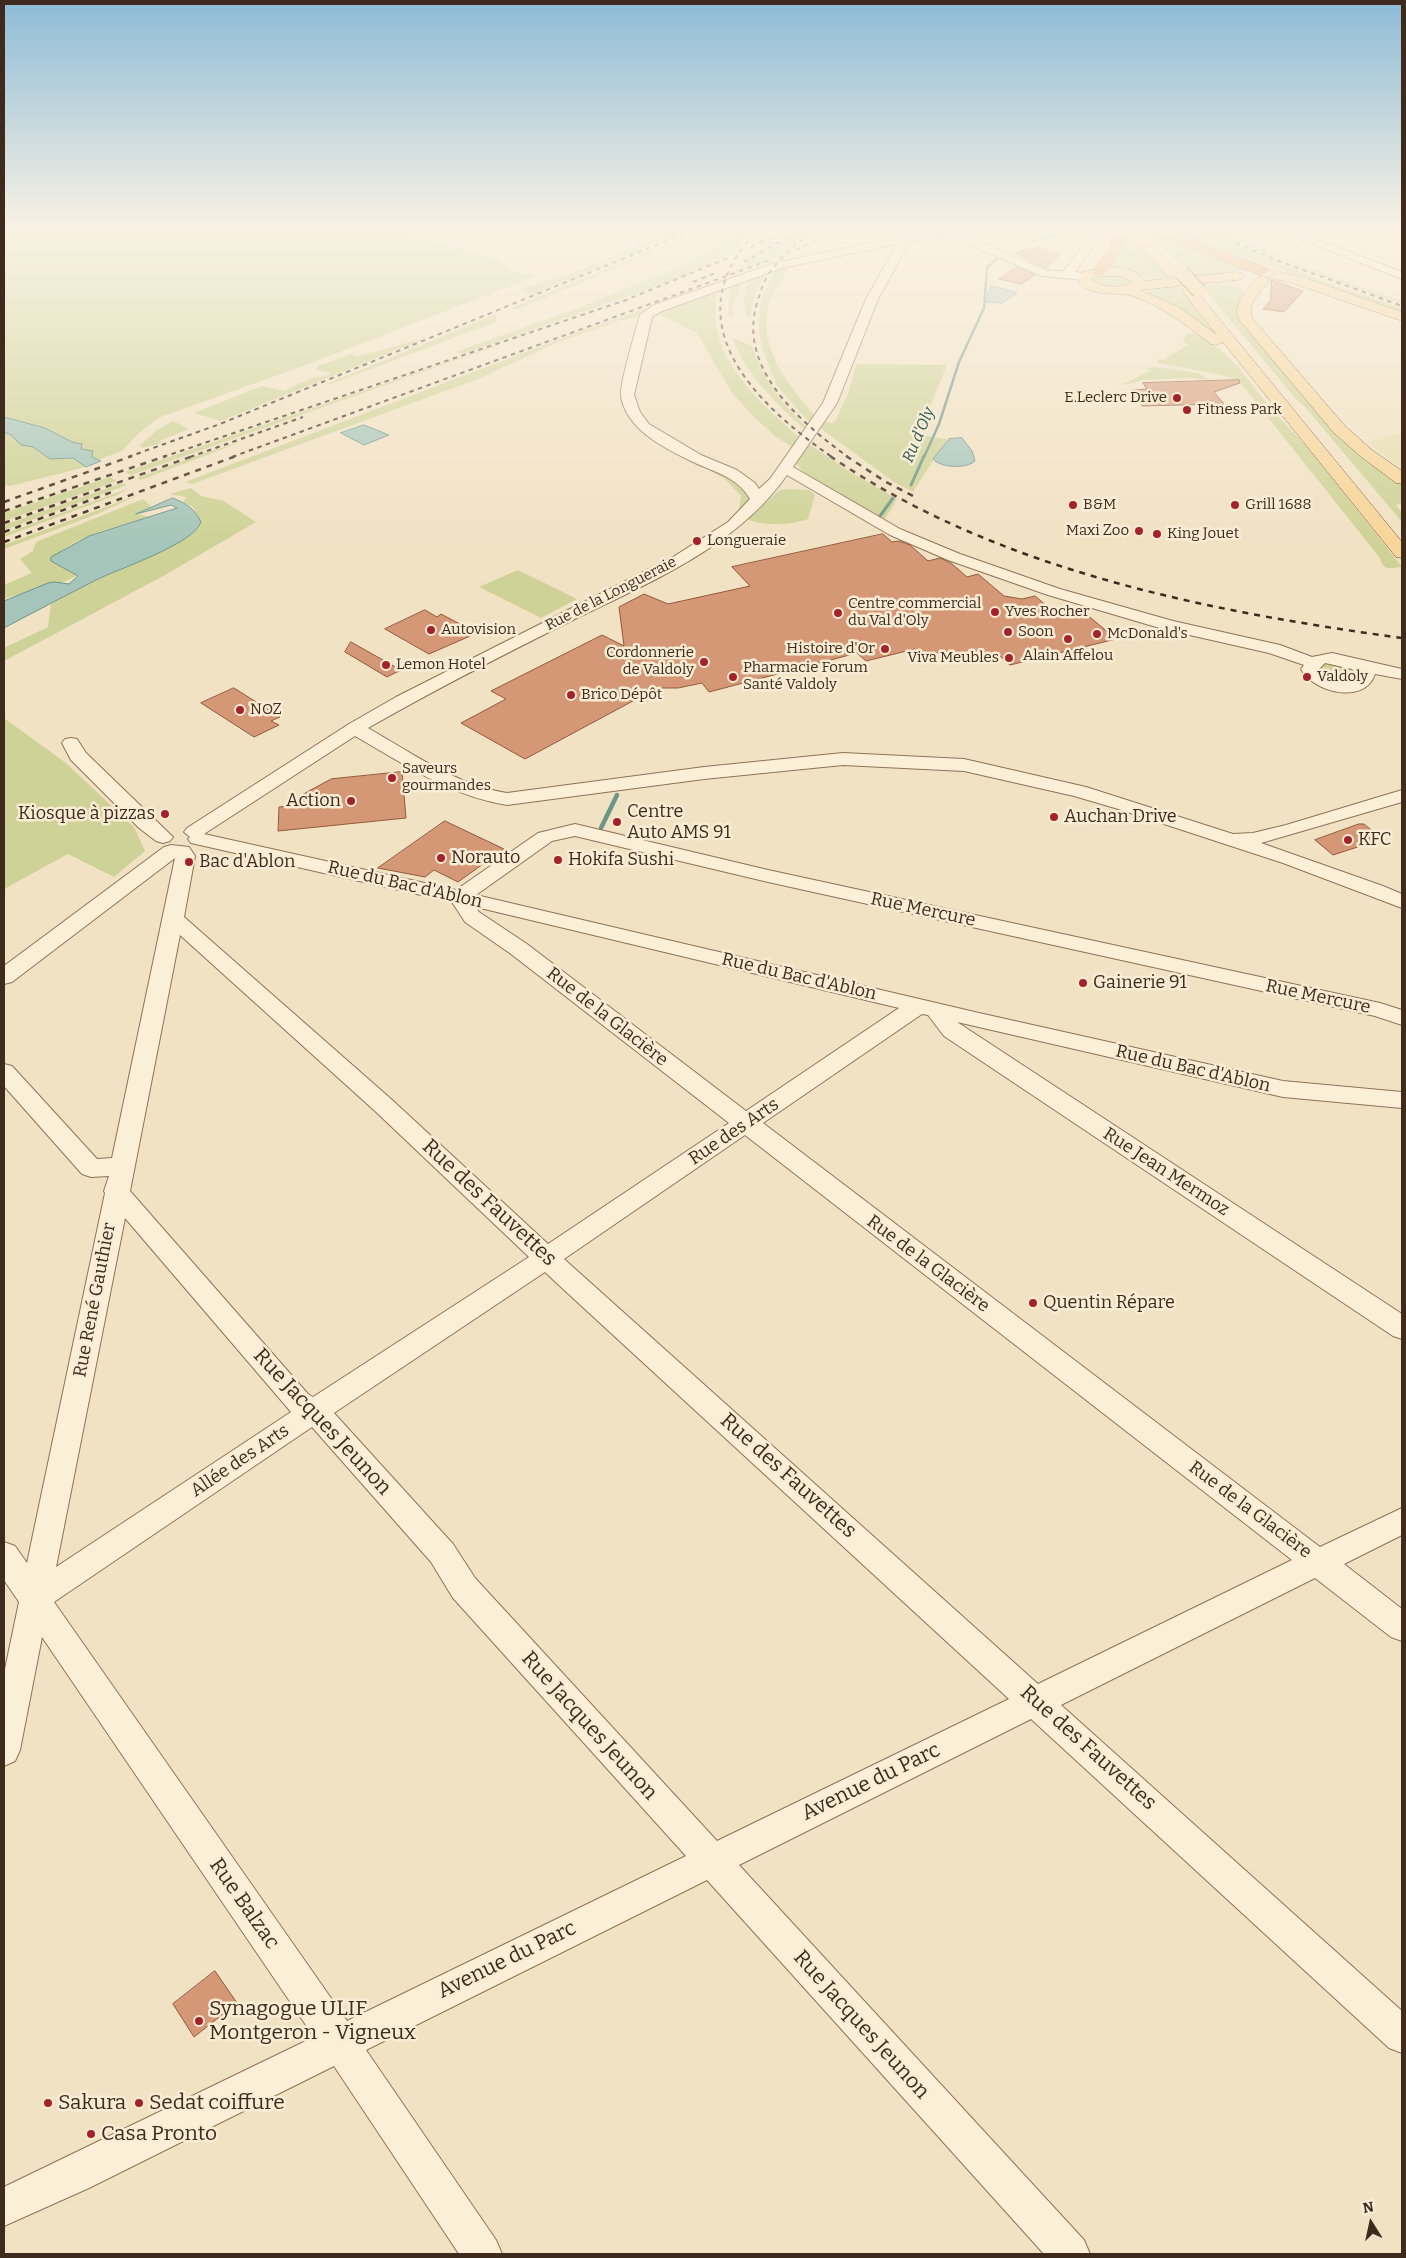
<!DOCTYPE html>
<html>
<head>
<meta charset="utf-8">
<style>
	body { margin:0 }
	#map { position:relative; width:1406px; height:2258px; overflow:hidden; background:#f2e2c4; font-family:Bitter,serif }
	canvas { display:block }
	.frame { position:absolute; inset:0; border:5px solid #3e2b1d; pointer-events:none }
	.north { position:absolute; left:1346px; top:2198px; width:50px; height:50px; -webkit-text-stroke:4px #f9ecd4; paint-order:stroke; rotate:350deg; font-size:14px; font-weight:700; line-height:20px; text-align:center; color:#3e2b1d }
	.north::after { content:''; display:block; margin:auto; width:18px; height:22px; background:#3e2b1d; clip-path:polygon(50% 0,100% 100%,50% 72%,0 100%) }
</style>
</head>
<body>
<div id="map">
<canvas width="1406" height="2258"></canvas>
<div class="frame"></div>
<div class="north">N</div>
</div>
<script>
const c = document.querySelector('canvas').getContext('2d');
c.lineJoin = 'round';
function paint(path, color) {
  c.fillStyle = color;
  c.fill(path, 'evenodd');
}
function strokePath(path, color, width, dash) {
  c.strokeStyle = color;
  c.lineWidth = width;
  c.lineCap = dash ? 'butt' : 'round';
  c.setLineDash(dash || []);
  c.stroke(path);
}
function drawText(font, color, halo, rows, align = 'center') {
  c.font = font + ' Bitter,serif';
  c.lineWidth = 5;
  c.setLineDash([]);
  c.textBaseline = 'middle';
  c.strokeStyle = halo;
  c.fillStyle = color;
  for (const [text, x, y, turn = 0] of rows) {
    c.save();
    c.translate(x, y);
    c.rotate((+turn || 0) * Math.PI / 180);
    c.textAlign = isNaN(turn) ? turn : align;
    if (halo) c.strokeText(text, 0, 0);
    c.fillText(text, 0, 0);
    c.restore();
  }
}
const farmland = new Path2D(`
	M1402 432V470L1369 443Z`);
const green = new Path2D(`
	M4 228H401L403 232 496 259 518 273 539 275 306 365 158 418 137 435 122 451 95 461 4 417Z
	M681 228H694L531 295 520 289 578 271Z
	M705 228 615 269 516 310 511 308Z
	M741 228H754L735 251 678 279 463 354 456 352 586 305 657 276 717 249Z
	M805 228H812L775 258 735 272 736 269 769 252Z
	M1139 228H1146L1246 269 1195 278Z
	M1160 228H1199L1321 280 1402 308V312Z
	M1206 228H1217L1305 267 1402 301V304L1313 273Z
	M1125 234H1128L1171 279C1159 279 1115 273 1107 267 1115 258 1125 248 1125 234Z
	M785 267 788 269C782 281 771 295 768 307 759 351 789 385 815 416L811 424 777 386 762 348 759 328 760 303 776 268Z
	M766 274 755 294 750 317H747L744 297 749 277Z
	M1120 274 1133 282 1131 285C1118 288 1102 289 1091 279L1093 277Z
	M731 282H742L732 309 733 317 728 315Z
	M718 284 642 311 637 317 618 321 558 342 478 379 192 484 185 482 578 332Z
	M1216 284 1241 288 1244 294 1238 309 1375 463 1402 482V503L1396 505 1402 513V522L1305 407 1296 399 1201 285Z
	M1176 286 1183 292 1226 346 1180 308 1146 292 1153 288Z
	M716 288C716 299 715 311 716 323 722 372 767 408 801 439L792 447 774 435 756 419 732 393 697 333 656 313Z
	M496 314V322L331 384H327Z
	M1195 333 1221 350 1238 367 1273 411 1309 449 1402 567C1389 568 1384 572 1380 558L1239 381 1222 375 1158 363 1157 359 1164 360 1188 344 1182 342 1186 338 1185 335Z
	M530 334 131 475 125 472Z
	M426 338 221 421 194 413 262 386 284 391 311 378 326 376 331 373 316 370 318 366 354 353 353 356H359Z
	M732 338 752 346C765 383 780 400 807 428V431C776 404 747 376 732 338Z
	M856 364 947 365 916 442 921 435 947 439 913 492 894 482 820 428 825 422 834 423 848 394Z
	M1155 367 1199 373 1209 380 1190 378 1142 380 1125 385 1118 382 1124 384 1151 370 1146 368Z
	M173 421 189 429 159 441 162 443 143 448 139 446 157 430Z
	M4 432 33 447 50 459 73 458 86 467 10 486 4 485Z
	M244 441 141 480 137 478 204 453Z
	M809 444 847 470 897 499 885 519C862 506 810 484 796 463Z
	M705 465 741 483 751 496 749 504 745 509H739L741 496 724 478 701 466Z
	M110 477 117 481 4 521V513Z
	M122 483 127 485 4 530V525Z
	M130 488 117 495 4 537V534Z
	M191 488 201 496 224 501 256 522 165 575 4 661V648L48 627 51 604C67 596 82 586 99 579 120 569 195 543 201 522L193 507 183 502 186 497 169 494Z
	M788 489 809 490 815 495 808 519C789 526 765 526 746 519L780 490Z
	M141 494 97 514 4 549V545Z
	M143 499 152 507 137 514 150 517C121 526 69 536 52 561L76 576C54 589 27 590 4 599V585L32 573 20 559 33 551 36 542Z
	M518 570 577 599 541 618 479 587Z
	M1330 662 1353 668 1358 674 1357 677C1344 687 1330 680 1319 673V667Z
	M4 718 66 763 134 827 145 851 114 877 68 854 4 889Z`);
const water = new Path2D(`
	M991 286 1016 292 1017 293 1002 303 986 302Z
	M4 417 45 428 72 442 82 444 81 449 93 451 92 457 101 461 86 467 73 458 50 459 33 447 21 445 11 435 4 432Z
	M364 425 389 435 364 445 341 433Z
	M962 438 972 451 975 461C966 469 941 468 933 459L949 439Z
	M173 498C187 504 194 508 201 522 194 544 118 569 96 580 65 596 34 612 4 628V601L48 583 54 582 69 584 78 576 51 561V557L89 536 177 508 171 505 136 514Z`);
const streamFar2 = new Path2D(`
	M1033 241 1082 228
	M924 457 939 424 959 362 984 308 987 268 999 257`);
const streamFar1 = new Path2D(`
	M911 485 924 456
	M880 516 893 498`);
const stream = new Path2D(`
	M601 828 617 795`);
const building = new Path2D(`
	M1038 247 1059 255 1046 268 1016 253Z
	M1017 267 1035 275 1021 284 999 279Z
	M1272 280 1303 291 1284 312 1263 309 1270 301Z
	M1239 380 1240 383 1214 392 1224 404 1142 406 1131 390 1147 389 1143 383Z
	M883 534 892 542 899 541 910 545 928 561 940 558 951 563 967 577 978 574 1004 596 1022 599 1035 596 1061 618 1085 613 1116 639 1010 665 1000 656 969 664 963 658 954 661 949 656 939 653 928 652 920 654 915 649 866 661 857 653 709 692 702 683 678 688H657L525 759 461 723 506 699 491 691 602 635 624 646 619 607 644 594 668 604 750 586 732 567Z
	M425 610 437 617 441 614 477 633 429 654 385 629Z
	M351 642 390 664 401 670 387 677 345 652Z
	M234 688 280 717 271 721 279 725 254 737 201 703Z
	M402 772 406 818 278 831 279 807 298 805V797L331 779Z
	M445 821 504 849 458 882 434 870 425 877 378 868Z
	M1359 824H1364L1382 839 1333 855 1315 840Z
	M215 1971 237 2003 194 2037 173 2004Z`);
const minor = new Path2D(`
	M912 228H924L921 232 962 234 1048 271H1064L1095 228H1106L1075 272 1090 274 1092 276 1090 278 1086 280 1042 276 956 239 922 238 910 241 878 299 837 403 793 467 900 529 960 554 1060 589 1173 621 1280 645 1312 657 1332 653 1402 669V679L1375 674C1365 705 1314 693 1301 669L1304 665 1269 653 1163 629 1048 595 948 560 890 535 787 475C735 549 647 583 569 622 501 656 434 690 368 728 412 753 456 785 507 793L704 767 843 753 964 759 1086 787 1233 834 1253 833 1286 825 1402 790V802L1261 843 1383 886 1402 894V908L1283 863 1115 808 1074 796 964 771 843 765 704 779 507 805C450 796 404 764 355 736L204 834 456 890 538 833 575 824 768 870 1380 1003 1402 1010V1025L1375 1016 768 882 575 836 552 841 476 895 979 1013 1283 1081 1402 1092V1108L1283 1097 957 1022 1402 1314V1339L1393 1336 944 1036 928 1015 922 1014 763 1123 1320 1547 1402 1508V1535L1344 1564 1402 1609V1641L1391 1637 1315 1578 1061 1705 1402 2011V2053L1389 2048 1031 1719 739 1865 1084 2240 1090 2254H1044L707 1880 366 2050 496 2240 502 2254H459L334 2066 89 2188 4 2226V2187L314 2037 42 1637 20 1750 15 1761 4 1766V1674L19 1602 4 1580V1542L15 1546 27 1563 105 1193 104 1191 109 1176 91 1177 82 1174 4 1086V1064L12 1066 97 1159 112 1158 175 858 12 982 4 984V966L164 847 171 845 189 847 195 856 184 917 391 1099 548 1244 729 1123 511 954 465 922 452 902 191 843 188 839 190 837 184 832 187 828 349 724 396 697 673 557 728 522 750 499C737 476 713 472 691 461 664 448 626 429 621 396 619 386 636 329 640 315L654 305 775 263 902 236ZM897 244 866 299 823 403 770 479 759 489 755 483 737 470 701 455 649 424 640 412 634 395 652 317 662 311 782 268ZM1325 663 1352 669 1357 675 1356 678C1345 686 1325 680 1319 669ZM476 907 899 1008 746 1111 527 944 479 912ZM180 935 375 1111 529 1257 313 1397 308 1394 130 1191ZM745 1135 1292 1560 1038 1684 564 1259ZM125 1218 291 1412 56 1567ZM545 1272 562 1288 1009 1699 717 1841 475 1578 453 1544 334 1413ZM312 1427 431 1562 453 1598 686 1856 347 2021 54 1602Z
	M1272 228H1287L1402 272V279Z
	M1394 228H1402V235L1398 234Z
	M71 738 77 739 86 753 173 837 170 841 163 843 156 841 139 828 71 760 62 743 65 739Z`);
const major = new Path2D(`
	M1120 228H1133L1178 270 1180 273 1178 276H1168Z
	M1099 268C1115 267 1135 266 1145 281L1237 272 1242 273 1244 276 1242 279 1237 280 1140 290 1179 307 1217 335 1182 291 1184 288H1194L1402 542V558L1396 557 1223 342 1216 345 1211 344C1186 325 1162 306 1132 296 1116 291 1090 298 1078 282L1081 273ZM1100 276H1122L1132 282C1120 290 1104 287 1092 280V278Z
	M1268 269 1305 278 1402 312V321L1295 284 1263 276 1261 273 1263 270Z
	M1263 276 1270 280C1261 292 1245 304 1253 319L1345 426 1372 450 1402 471V484L1396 483 1360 456 1333 432 1240 321C1230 304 1248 290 1258 277Z`);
const highway = new Path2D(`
	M1113 228H1125L1123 246 1104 275H1094L1092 272 1110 246Z
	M1145 228H1163L1267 268 1269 271 1262 275 1257 274 1146 231Z`);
const railFar1 = new Path2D(`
	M760 228C669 318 752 402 832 457
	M818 228C800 241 783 254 770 272 764 280 761 290 758 300 735 367 800 422 848 457
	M1203 228 1276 260 1402 306
	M751 247 787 228
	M796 250 838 228
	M744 262 804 228
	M693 282 718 272
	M128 457 220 424 698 228
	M163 457 626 300 730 257
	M190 457 303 417
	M232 457 773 259`);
const rail = new Path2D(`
	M830 456C997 570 1205 611 1402 638
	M846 456 886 482 915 497
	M4 502 132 456
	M4 511 166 456
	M4 523 193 456
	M4 532 112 492
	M4 542 236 456`);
const majorBridge = new Path2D(`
	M1182 273 1199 291`);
const markers = [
	[1177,398,5,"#a4222a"],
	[1187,410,5,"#a4222a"],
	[1073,505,5,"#a4222a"],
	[1235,505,5,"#a4222a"],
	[1139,531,5,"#a4222a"],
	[1157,534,5,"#a4222a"],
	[697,541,5,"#a4222a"],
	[995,612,5,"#a4222a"],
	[838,613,5,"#a4222a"],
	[431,630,5,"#a4222a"],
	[1008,632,5,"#a4222a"],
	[1097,634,5,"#a4222a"],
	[1068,639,5,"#a4222a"],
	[885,649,5,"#a4222a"],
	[1009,658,5,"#a4222a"],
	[704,662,5,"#a4222a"],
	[386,665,5,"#a4222a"],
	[733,677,5,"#a4222a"],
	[1307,677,5,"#a4222a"],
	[571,695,5,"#a4222a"],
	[240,710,5,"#a4222a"],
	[392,778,5,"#a4222a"],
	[351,801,5,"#a4222a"],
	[165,814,5,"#a4222a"],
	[1054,817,5,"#a4222a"],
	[617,822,5,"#a4222a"],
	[1348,840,5,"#a4222a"],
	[441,858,5,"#a4222a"],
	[558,860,5,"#a4222a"],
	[189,862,5,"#a4222a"],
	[1083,983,5,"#a4222a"],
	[1033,1303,5,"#a4222a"],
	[199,2021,5,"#a4222a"],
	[48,2103,5,"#a4222a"],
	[139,2103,5,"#a4222a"],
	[91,2134,5,"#a4222a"]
];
const farPoinames = [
	["E.Leclerc Drive",1167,398,"right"],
	["Fitness Park",1197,410],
	["B&M",1083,505],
	["Grill 1688",1245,505],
	["Maxi Zoo",1129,531,"right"],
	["King Jouet",1167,534],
	["Longueraie",707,541],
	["Centre commercial",848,604],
	["du Val d'Oly",848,621],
	["Yves Rocher",1005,612],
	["Autovision",441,630],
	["Soon",1018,632],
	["McDonald's",1107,634],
	["Histoire d'Or",875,649,"right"],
	["Cordonnerie",694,653,"right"],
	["de Valdoly",694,670,"right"],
	["Alain Affelou",1068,656,"center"],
	["Viva Meubles",999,658,"right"],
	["Lemon Hotel",396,665],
	["Pharmacie Forum",743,668],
	["Santé Valdoly",743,685],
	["Valdoly",1317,677],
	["Brico Dépôt",581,695],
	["NOZ",250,710],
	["Saveurs",402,769],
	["gourmandes",402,786]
];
const farStreetnames = [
	["Rue de la Longueraie",611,594,-27]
];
const farWaternames = [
	["Ru d'Oly",919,435,-67]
];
const poiNames = [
	["Action",341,801,"right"],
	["Centre",627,812],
	["Auto AMS 91",627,833],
	["Kiosque à pizzas",155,814,"right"],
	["Auchan Drive",1064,817],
	["KFC",1358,840],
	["Norauto",451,858],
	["Hokifa Sushi",568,860],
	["Bac d'Ablon",199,862],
	["Gainerie 91",1093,983],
	["Quentin Répare",1043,1303]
];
const streetNames = [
	["Rue du Bac d'Ablon",405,885,13],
	["Rue Mercure",923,910,12],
	["Rue du Bac d'Ablon",799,977,13],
	["Rue Mercure",1318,997,12],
	["Rue de la Glacière",607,1017,38],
	["Rue du Bac d'Ablon",1193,1069,13],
	["Rue des Arts",734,1132,-34],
	["Rue Jean Mermoz",1166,1172,33],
	["Rue de la Glacière",928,1264,37],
	["Rue René Gauthier",95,1300,-79],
	["Allée des Arts",240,1461,-34],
	["Rue de la Glacière",1250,1510,37]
];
const nearStreetnames = [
	["Rue des Fauvettes",489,1203,43],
	["Rue Jacques Jeunon",322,1422,47],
	["Rue des Fauvettes",788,1476,42],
	["Rue Jacques Jeunon",589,1726,48],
	["Rue des Fauvettes",1088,1748,42],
	["Avenue du Parc",871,1782,-26],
	["Rue Balzac",244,1904,55],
	["Avenue du Parc",507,1960,-26],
	["Rue Jacques Jeunon",861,2025,48]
];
const nearPoinames = [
	["Synagogue ULIF",209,2009],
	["Montgeron - Vigneux",209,2033],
	["Sakura",58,2103],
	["Sedat coiffure",149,2103],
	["Casa Pronto",101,2134]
];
paint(farmland, '#e9ddb0');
paint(green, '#ced296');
paint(water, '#a6c5ba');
strokePath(water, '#6b9588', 1);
strokePath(streamFar2, '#6b9588', 2.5);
strokePath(streamFar1, '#6b9588', 3);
strokePath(stream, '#6b9588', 4.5);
paint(building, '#d49876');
strokePath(building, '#91593b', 1);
strokePath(minor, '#8f7258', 2);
strokePath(major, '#5d402d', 1);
strokePath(highway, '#5d402d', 1);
paint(minor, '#fcefd8');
paint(major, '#f8d599');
paint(highway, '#e99c4d');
strokePath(railFar1, '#3e2b1d', 2, [4.5, 4.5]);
strokePath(rail, '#3e2b1d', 2.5, [6, 6]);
strokePath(majorBridge, '#5d402d', 16, []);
strokePath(majorBridge, '#f8d599', 14);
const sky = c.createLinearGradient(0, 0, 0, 544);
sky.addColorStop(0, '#8dbbd6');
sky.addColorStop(0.42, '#f9f2e4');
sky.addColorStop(1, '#f9f2e400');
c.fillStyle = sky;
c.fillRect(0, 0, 1406, 544);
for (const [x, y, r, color] of markers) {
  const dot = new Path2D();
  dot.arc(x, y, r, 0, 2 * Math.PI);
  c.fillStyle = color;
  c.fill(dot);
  strokePath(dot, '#f9ecd4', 2);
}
drawText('15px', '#3e2b1d', '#f9ecd4', farPoinames, 'left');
drawText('15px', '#3e2b1d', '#f9ecd4', farStreetnames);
drawText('italic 16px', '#2b5f59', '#f9ecd4', farWaternames);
drawText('18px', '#3e2b1d', '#f9ecd4', poiNames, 'left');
drawText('18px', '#3e2b1d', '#f9ecd4', streetNames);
drawText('21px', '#3e2b1d', '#f9ecd4', nearStreetnames);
drawText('21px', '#3e2b1d', '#f9ecd4', nearPoinames, 'left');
</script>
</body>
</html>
